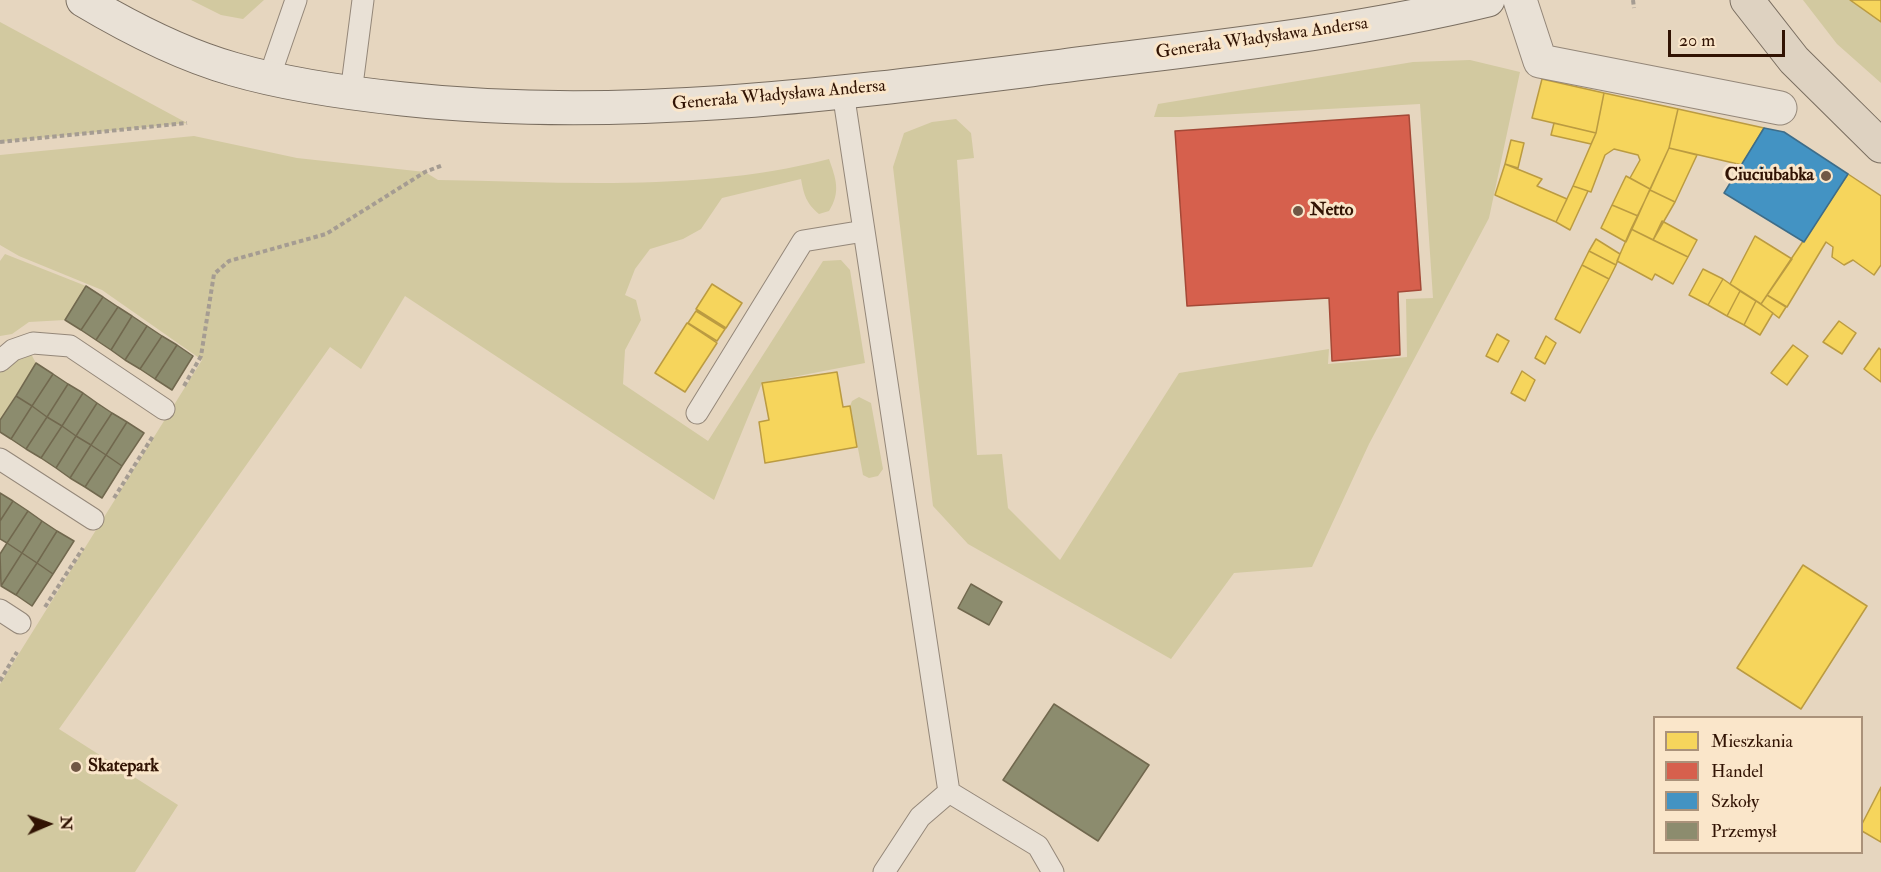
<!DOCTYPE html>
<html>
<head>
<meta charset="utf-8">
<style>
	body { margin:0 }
	#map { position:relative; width:1881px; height:872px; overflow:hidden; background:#e6d6bf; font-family:"IM FELL Double Pica",serif }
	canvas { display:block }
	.legend { position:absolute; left:1653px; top:716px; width:210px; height:138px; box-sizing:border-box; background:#fae6ca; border:2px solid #aa927a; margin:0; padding:8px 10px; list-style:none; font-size:18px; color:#311303 }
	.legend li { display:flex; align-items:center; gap:12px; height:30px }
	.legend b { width:30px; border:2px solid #aa927a }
	.north { position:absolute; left:18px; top:794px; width:60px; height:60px; -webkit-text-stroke:4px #fae6ca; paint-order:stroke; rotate:88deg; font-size:16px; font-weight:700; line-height:24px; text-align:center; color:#311303 }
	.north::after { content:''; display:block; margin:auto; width:21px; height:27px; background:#311303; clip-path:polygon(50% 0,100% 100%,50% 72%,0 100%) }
	.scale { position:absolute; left:1668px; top:30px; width:117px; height:27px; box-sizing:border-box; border:3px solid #311303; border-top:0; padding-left:8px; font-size:18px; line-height:21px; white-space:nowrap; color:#311303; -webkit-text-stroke:4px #fae6ca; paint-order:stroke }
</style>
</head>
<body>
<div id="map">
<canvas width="1881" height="872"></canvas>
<ul class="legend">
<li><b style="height:16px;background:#f6d55c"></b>Mieszkania</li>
<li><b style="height:16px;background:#d6604d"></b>Handel</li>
<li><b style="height:16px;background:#4393c3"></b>Szkoły</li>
<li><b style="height:16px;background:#8c8c6e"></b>Przemysł</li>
</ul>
<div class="north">N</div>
<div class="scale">20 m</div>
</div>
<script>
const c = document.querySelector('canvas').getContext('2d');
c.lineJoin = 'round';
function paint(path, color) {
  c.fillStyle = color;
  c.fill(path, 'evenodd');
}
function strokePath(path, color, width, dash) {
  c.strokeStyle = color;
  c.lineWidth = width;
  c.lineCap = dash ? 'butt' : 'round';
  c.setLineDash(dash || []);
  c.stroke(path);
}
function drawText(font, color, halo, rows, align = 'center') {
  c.font = font + ' "IM FELL Double Pica",serif';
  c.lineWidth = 6;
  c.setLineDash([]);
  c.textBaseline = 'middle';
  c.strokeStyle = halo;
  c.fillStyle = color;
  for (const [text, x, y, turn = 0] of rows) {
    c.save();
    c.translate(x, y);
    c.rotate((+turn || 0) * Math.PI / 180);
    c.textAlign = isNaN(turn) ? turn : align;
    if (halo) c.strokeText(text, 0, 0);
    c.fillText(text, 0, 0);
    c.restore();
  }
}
const green = new Path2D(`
	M191 0H264L243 19 221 15Z
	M1803 0H1850L1881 22V83L1837 44Z
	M0 22 187 123 0 142Z
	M1470 60 1520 72 1489 218 1369 444 1312 567 1234 573 1171 659 968 544 933 506 893 167 904 133 932 122 956 119 971 133 974 158 957 160 977 455 1002 454 1008 508 1060 560 1179 373 1329 349 1328 364 1407 357 1406 299 1433 298 1420 104 1180 117H1154L1158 104 1413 62Z
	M194 136 297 158 425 172 438 180C567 182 702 192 829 159 836 179 841 192 829 211L819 214C806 203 804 195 801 179L722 198 701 229 683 239 650 249 635 269 625 295 636 300 641 320 625 350 623 384 708 441 823 261 841 260 850 270 865 363 762 383 714 500 405 296 361 369 330 347 59 729 178 805 135 872H0V684L202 360 102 290 19 256 0 245V155Z
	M5 254 86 286 65 320 29 322 12 334 0 336V261Z
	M26 345 36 363 0 420V361Z
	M859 397 871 403 883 469 878 476 869 478 863 475 850 406 852 401Z`);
const homes = new Path2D(`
	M1850 0H1881V22Z
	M1542 79 1604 93 1596 133 1532 118Z
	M1604 93 1678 109 1669 148 1650 189 1630 178 1640 160 1638 155 1614 149 1605 155 1591 192 1573 186 1596 133Z
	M1678 109 1764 128 1742 165 1669 148Z
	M1554 123 1596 133 1591 144 1551 135Z
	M1511 140 1524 143 1518 168 1505 164Z
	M1669 148 1697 155 1675 202 1650 190Z
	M1505 164 1542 179 1537 186 1567 199 1556 222 1495 195Z
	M1848 174 1881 196V265L1874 275 1853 260 1844 265 1832 257 1833 247 1826 242 1787 307 1767 295Z
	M1626 176 1650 189 1638 216 1612 205Z
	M1573 186 1588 191 1570 230 1556 222Z
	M1650 190 1675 202 1653 240 1631 229Z
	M1612 205 1638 216 1626 242 1601 228Z
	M1662 221 1697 240 1688 257 1653 240Z
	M1631 229 1688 257 1673 284 1655 274 1652 280 1617 261Z
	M1755 236 1792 259 1761 304 1730 284Z
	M1596 239 1620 254 1616 265 1589 251Z
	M1589 251 1616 265 1609 279 1582 265Z
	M1582 265 1609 279 1580 333 1555 319Z
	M1703 269 1723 279 1708 305 1689 295Z
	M1723 279 1740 291 1727 316 1708 305Z
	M712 284 742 303 726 328 696 309Z
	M1740 291 1756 301 1744 325 1727 316Z
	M1767 295 1786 307 1779 318 1761 304Z
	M1756 301 1773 313 1760 335 1744 325Z
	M696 311 725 329 717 341 688 323Z
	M1839 321 1856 333 1842 354 1823 342Z
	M687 323 717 343 685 392 655 373Z
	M1497 334 1509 341 1498 362 1486 356Z
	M1546 336 1556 343 1545 364 1535 358Z
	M1793 345 1808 356 1787 385 1771 373Z
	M1879 348 1881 350V382L1864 369Z
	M1522 371 1535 380 1525 401 1511 393Z
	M837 372 843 407 850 406 857 447 765 463 759 422 769 420 762 383Z
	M1803 565 1867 606 1801 709 1737 668Z
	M1881 787V842L1862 831V824Z`);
const shops = new Path2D(`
	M1409 115 1421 290 1398 292 1400 355 1332 361 1329 298 1187 306 1175 131Z`);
const schools = new Path2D(`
	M1764 128 1784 132 1848 174 1804 242 1724 193Z`);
const industry = new Path2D(`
	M86 286 103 297 81 330 65 320Z
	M103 297 118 307 96 340 81 330Z
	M118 307 132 316 111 350 96 340Z
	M132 316 147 326 125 360 111 350Z
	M147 326 162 336 140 369 125 360Z
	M162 336 177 345 155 379 140 369Z
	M177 345 193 356 172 390 155 379Z
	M36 363 53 374 32 406 16 396Z
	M53 374 68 384 47 417 32 406Z
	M68 384 83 393 62 426 47 417Z
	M83 393 97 403 76 436 62 426Z
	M16 396 32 406 11 439 0 432V420Z
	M97 403 112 413 91 445 76 436Z
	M32 406 47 417 26 449 11 439Z
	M112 413 127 422 106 455 91 445Z
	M47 417 62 426 41 458 26 449Z
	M127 422 144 433 122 466 106 455Z
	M62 426 76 436 56 468 41 458Z
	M76 436 91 445 70 478 56 468Z
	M91 445 106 455 85 487 70 478Z
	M106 455 122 466 102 498 85 487Z
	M0 493 13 501 0 521Z
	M13 501 28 511 7 543 0 539V521Z
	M28 511 42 521 22 553 7 543Z
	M42 521 57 531 37 563 22 553Z
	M57 531 74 541 53 574 37 563Z
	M7 543 22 553 1 586 0 554Z
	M22 553 37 563 16 595 1 586Z
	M37 563 53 574 32 606 16 595Z
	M971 584 1002 602 989 625 958 608Z
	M1054 704 1149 765 1098 841 1003 780Z`);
const path = new Path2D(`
	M1633 0 1634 8
	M0 142 187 123
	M184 386 201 356 214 274 229 261 326 234 425 172 443 165
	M114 498 153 436
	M45 607 83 548
	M0 681 17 652`);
const service = new Path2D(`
	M269 78 296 0
	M843 92 949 792 1038 846 1053 872
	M351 93 363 0
	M0 361 13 350 33 343 70 346 164 409
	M697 413 803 241 864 231
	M0 459 93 519
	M0 610 20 623
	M884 872 920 817 949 792`);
const minor = new Path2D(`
	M1520 0 1540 61 1780 108`);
const secondary = new Path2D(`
	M83 0C130 28 180 54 233 69 288 85 346 93 403 99 623 123 844 93 1062 66 1204 48 1348 34 1488 0`);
const primary = new Path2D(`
	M1747 0 1794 60 1881 146`);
const markers = [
	[1826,176,6,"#705745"],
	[1298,211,6,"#705745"],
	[76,767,6,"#705745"]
];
const streetNames = [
	["Generała Władysława Andersa",1262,39,-8],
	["Generała Władysława Andersa",779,96,-5]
];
const poiNames = [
	["Ciuciubabka",1814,176,"right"],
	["Netto",1310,211],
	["Skatepark",88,767]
];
paint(green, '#d2c9a0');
paint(homes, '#f6d55c');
strokePath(homes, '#bb9b41', 1.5);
paint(shops, '#d6604d');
strokePath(shops, '#a44937', 1.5);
paint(schools, '#4393c3');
strokePath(schools, '#3e6d89', 1.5);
paint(industry, '#8c8c6e');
strokePath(industry, '#71684e', 1.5);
strokePath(service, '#948779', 23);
strokePath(minor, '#948779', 35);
strokePath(secondary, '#7a6e60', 35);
strokePath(primary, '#7a6e60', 35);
strokePath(path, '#a59c92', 4, [4.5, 3]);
strokePath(service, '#e9e1d6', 21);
strokePath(minor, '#e9e1d6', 33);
strokePath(secondary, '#e9e1d6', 33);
strokePath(primary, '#ded2c1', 33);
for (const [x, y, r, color] of markers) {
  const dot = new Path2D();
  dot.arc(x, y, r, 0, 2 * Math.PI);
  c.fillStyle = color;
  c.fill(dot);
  strokePath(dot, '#fae6ca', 2);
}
drawText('18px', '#311303', '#fae6ca', streetNames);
drawText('bold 18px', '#311303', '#fae6ca', poiNames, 'left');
</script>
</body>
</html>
